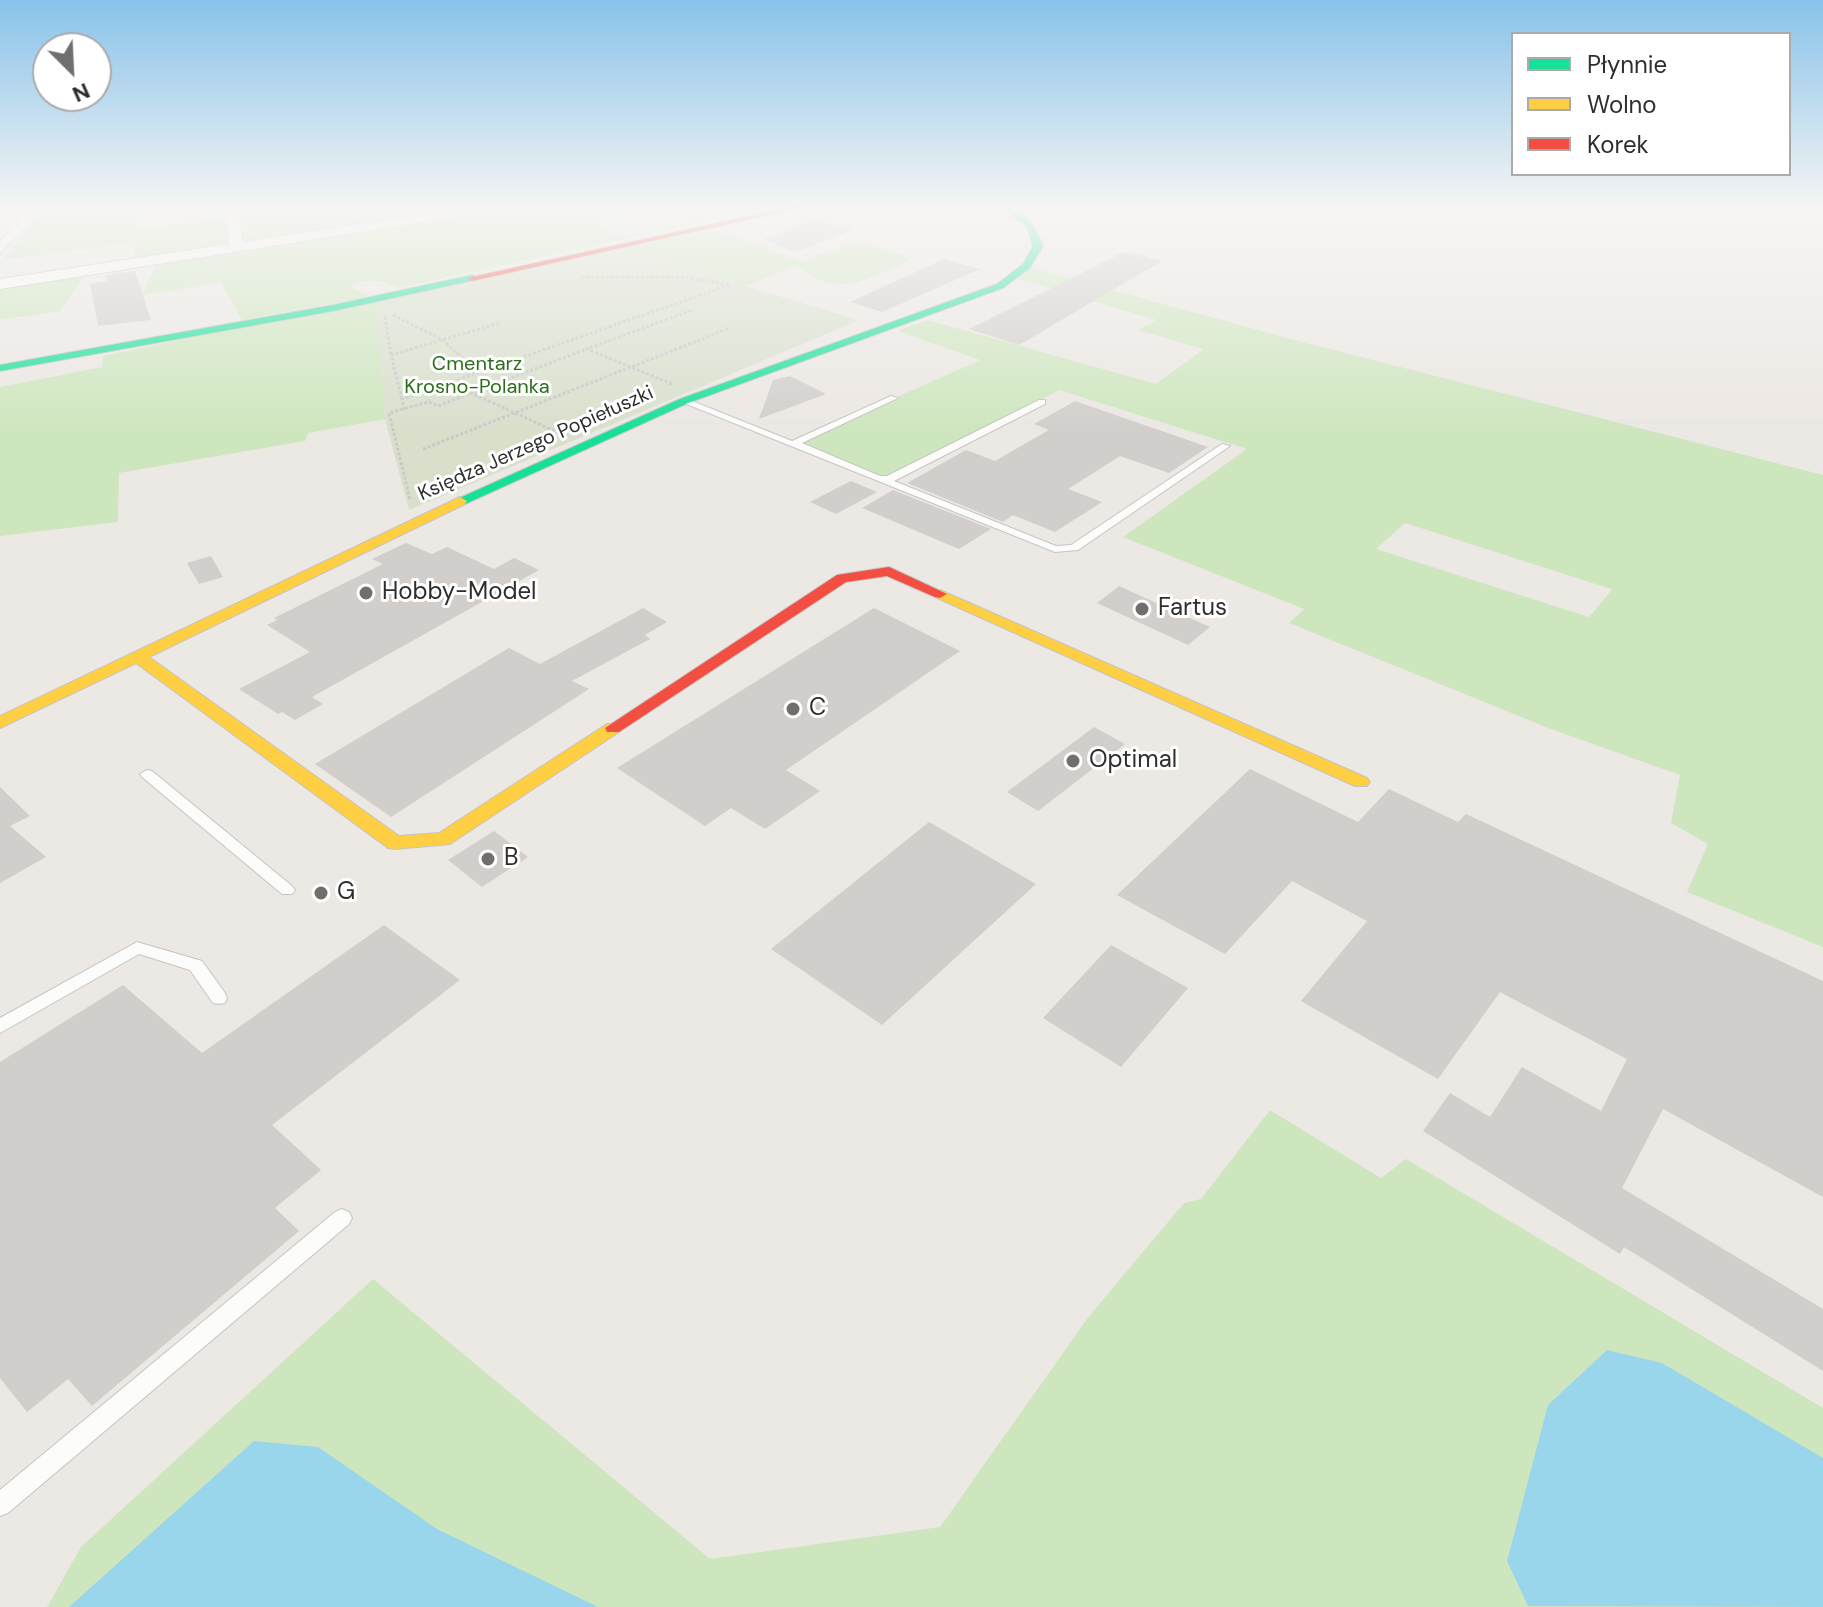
<!DOCTYPE html>
<html>
<head>
<meta charset="utf-8">
<style>
	body { margin:0 }
	#map { position:relative; width:1823px; height:1607px; overflow:hidden; background:#ece8e4; font-family:"DM Sans",sans-serif }
	canvas { display:block }
	.legend { position:absolute; left:1511px; top:32px; width:280px; height:144px; box-sizing:border-box; background:#fff; border:2px solid #ababab; margin:0; padding:10px 14px; list-style:none; font-size:24px; color:#2e2e2e }
	.legend li { display:flex; align-items:center; gap:16px; height:40px }
	.legend b { width:40px; border:2px solid #ababab }
	.north { position:absolute; left:32px; top:32px; width:80px; height:80px; box-sizing:border-box; background:#fff; border:2px solid #ababab; border-radius:50%; rotate:156deg; font-size:22px; font-weight:700; line-height:32px; text-align:center; color:#2e2e2e }
	.north::after { content:''; display:block; margin:auto; width:28px; height:36px; background:#706f6e; clip-path:polygon(50% 0,100% 100%,50% 72%,0 100%) }
</style>
</head>
<body>
<div id="map">
<canvas width="1823" height="1607"></canvas>
<ul class="legend">
<li><b style="height:10px;background:#16e098"></b>Płynnie</li>
<li><b style="height:10px;background:#ffcf43"></b>Wolno</li>
<li><b style="height:10px;background:#f24e42"></b>Korek</li>
</ul>
<div class="north">N</div>
</div>
<script>
const c = document.querySelector('canvas').getContext('2d');
c.lineJoin = 'round';
function paint(path, color) {
  c.fillStyle = color;
  c.fill(path, 'evenodd');
}
function strokePath(path, color, width, dash) {
  c.strokeStyle = color;
  c.lineWidth = width;
  c.lineCap = dash ? 'butt' : 'round';
  c.setLineDash(dash || []);
  c.stroke(path);
}
function drawText(font, color, halo, rows, align = 'center') {
  c.font = font + ' "DM Sans",sans-serif';
  c.lineWidth = 6;
  c.setLineDash([]);
  c.textBaseline = 'middle';
  c.strokeStyle = halo;
  c.fillStyle = color;
  for (const [text, x, y, turn = 0] of rows) {
    c.save();
    c.translate(x, y);
    c.rotate((+turn || 0) * Math.PI / 180);
    c.textAlign = isNaN(turn) ? turn : align;
    if (halo) c.strokeText(text, 0, 0);
    c.fillText(text, 0, 0);
    c.restore();
  }
}
const green = new Path2D(`
	M88 206H137L140 229 226 217 227 246 133 260 135 242 3 260 40 214Z
	M242 206H488L256 241 245 240Z
	M515 206H673L597 221 620 237 738 212 735 206 767 208 399 288C383 282 365 275 352 288L371 296 242 320 221 282 142 295 157 262Z
	M715 229 803 262 852 243 895 251 911 261C881 271 855 292 822 281 813 278 804 270 795 266L745 286 619 248Z
	M1029 267 1287 338 1823 475V947L1687 892 1708 844 1671 823 1680 775 1551 729 1289 623 1304 609 1123 537 1247 449 1059 390 888 480 794 443 980 360 898 331 928 320 1156 384 1204 349 1138 330 1156 320 1014 278ZM1405 523 1611 589 1612 590 1589 617 1376 549Z
	M86 273 60 311 0 320V287Z
	M376 299 385 419 308 433 305 441 119 473 118 522 0 536V387L102 367 103 356Z
	M1270 1110 1381 1178 1406 1159 1823 1408V1607H47L81 1547 373 1279 710 1559 940 1527 1087 1319 1184 1203 1201 1199Z`);
const cemetery = new Path2D(`
	M619 248 859 320 409 510 385 419 376 300Z`);
const water = new Path2D(`
	M1607 1350 1662 1363 1823 1458V1607L1528 1606 1507 1561 1548 1405Z
	M254 1441 318 1447 437 1529 598 1607H69Z`);
const building = new Path2D(`
	M815 219 853 230 795 252 764 239Z
	M1124 252 1162 261 1019 345 969 329Z
	M944 259 980 269 882 312 850 302Z
	M135 271 151 320 98 326 90 284 107 281 106 275Z
	M790 376 826 394 759 419 773 380Z
	M1075 401 1208 447 1169 473 1120 456 1068 489 1102 502 1055 532 1013 515 1003 522 907 483 966 450 995 461 1049 430 1034 424Z
	M851 481 877 492 836 514 810 502Z
	M893 490 991 529 959 549 862 508Z
	M406 543 432 554 447 547 494 569 514 558 539 570 312 697 323 704 295 720 282 712 278 714 239 689 310 652 267 625 277 620 274 618 383 564 372 559Z
	M211 556 223 577 199 584 187 563Z
	M1119 586 1161 605 1210 627 1188 645 1097 603Z
	M643 608 667 622 645 635 650 639 572 681 589 689 391 817 315 764 509 648 540 664Z
	M874 608 960 651 786 770 820 791 765 829 731 808 705 826 617 768Z
	M1094 727 1125 744 1038 811 1007 792Z
	M1250 769 1358 822 1389 789 1458 822 1466 814 1823 981V1197L1663 1109 1622 1188 1823 1309V1371L1624 1247 1620 1254 1423 1131 1450 1093 1490 1117 1522 1067 1601 1111 1627 1059 1500 992 1438 1079 1301 1001 1367 921 1292 881 1225 954 1117 895Z
	M0 787 30 816 10 826 46 857 0 883Z
	M929 822 1036 884 882 1025 771 949Z
	M494 831 528 857 482 887 448 860Z
	M384 925 460 980 272 1125 321 1170 275 1208 299 1231 92 1406 68 1379 27 1412 0 1378V1062L123 985 202 1053Z
	M1111 945 1188 988 1121 1067 1043 1018Z`);
const path = new Path2D(`
	M581 277H683L731 285
	M393 315 443 340 478 373
	M385 317 391 355
	M672 384 587 349 692 310
	M402 399 391 355 500 323
	M404 410 402 399 730 285
	M559 433 471 393 587 349
	M423 449 730 328
	M410 499 389 413 429 402 438 406 471 393`);
const lane = new Path2D(`
	M891 396 898 398 802 443 880 476H887L1039 400H1045V404L894 481 1056 546 1071 545 1222 444 1230 446 1078 550 1055 552 679 401 687 399 792 441Z
	M147 770 152 771 292 886 295 890 292 894H282L142 777 140 774Z
	M137 942 202 961 225 993 227 998 225 1003 219 1004 213 1003 190 970 139 954 0 1033V1018Z
	M342 1209 349 1212 352 1218 349 1224 8 1513 0 1516V1490L335 1212Z`);
const street = new Path2D(`
	M32 206H74L40 213 0 253V241Z
	M225 206H238L243 242 477 206H508L501 210 0 289V279L229 244Z`);
const fast = new Path2D(`
	M1000 206C1022 205 1036 227 1043 246L1030 268 1003 288 688 403 465 504 453 501 680 399 997 284 1023 264 1033 246 1027 227Z
	M472 275 475 276V280L333 311 0 371V365L333 305Z`);
const slow = new Path2D(`
	M460 497 467 501 465 504 149 657 399 836 439 833 607 724H619L621 728 619 732 450 844 395 849 388 848 136 663 0 728V716Z
	M940 590 1367 778 1370 782 1367 786H1355L935 597 933 594Z`);
const jam = new Path2D(`
	M795 206H809L472 281 467 278Z
	M889 567 947 594 940 598 935 597 887 576 846 582 619 732H607L605 728 837 575Z`);
const markers = [
	[366,593,8,"#706f6e"],
	[1142,609,8,"#706f6e"],
	[793,709,8,"#706f6e"],
	[1073,761,8,"#706f6e"],
	[488,859,8,"#706f6e"],
	[321,893,8,"#706f6e"]
];
const farParknames = [
	["Cmentarz",477,365],
	["Krosno-Polanka",477,388]
];
const farStreetnames = [
	["Księdza Jerzego Popiełuszki",536,444,-24]
];
const poiNames = [
	["Hobby-Model",382,593],
	["Fartus",1158,609],
	["C",809,709],
	["Optimal",1089,761],
	["B",504,859],
	["G",337,893]
];
paint(green, '#cee6be');
paint(cemetery, '#d8e0cc');
paint(water, '#99d6ec');
paint(building, '#d1cecb');
strokePath(lane, '#c5c4c5', 2);
strokePath(street, '#c5c4c5', 2);
strokePath(fast, '#c5c4c5', 2);
strokePath(slow, '#c5c4c5', 2);
strokePath(jam, '#c5c4c5', 2);
strokePath(path, '#c9c9c8', 3, [3, 2]);
paint(lane, '#fcfcfb');
paint(street, '#fcfcfb');
paint(fast, '#16e098');
paint(slow, '#ffcf43');
paint(jam, '#f24e42');
const sky = c.createLinearGradient(0, 0, 0, 431);
sky.addColorStop(0, '#88c2ea');
sky.addColorStop(0.48, '#f6f5f3');
sky.addColorStop(1, '#f6f5f300');
c.fillStyle = sky;
c.fillRect(0, 0, 1823, 431);
for (const [x, y, r, color] of markers) {
  const dot = new Path2D();
  dot.arc(x, y, r, 0, 2 * Math.PI);
  c.fillStyle = color;
  c.fill(dot);
  strokePath(dot, '#fff', 3);
}
drawText('20px', '#2c6e1b', '#fff', farParknames);
drawText('20px', '#2e2e2e', '#fff', farStreetnames);
drawText('24px', '#2e2e2e', '#fff', poiNames, 'left');
</script>
</body>
</html>
